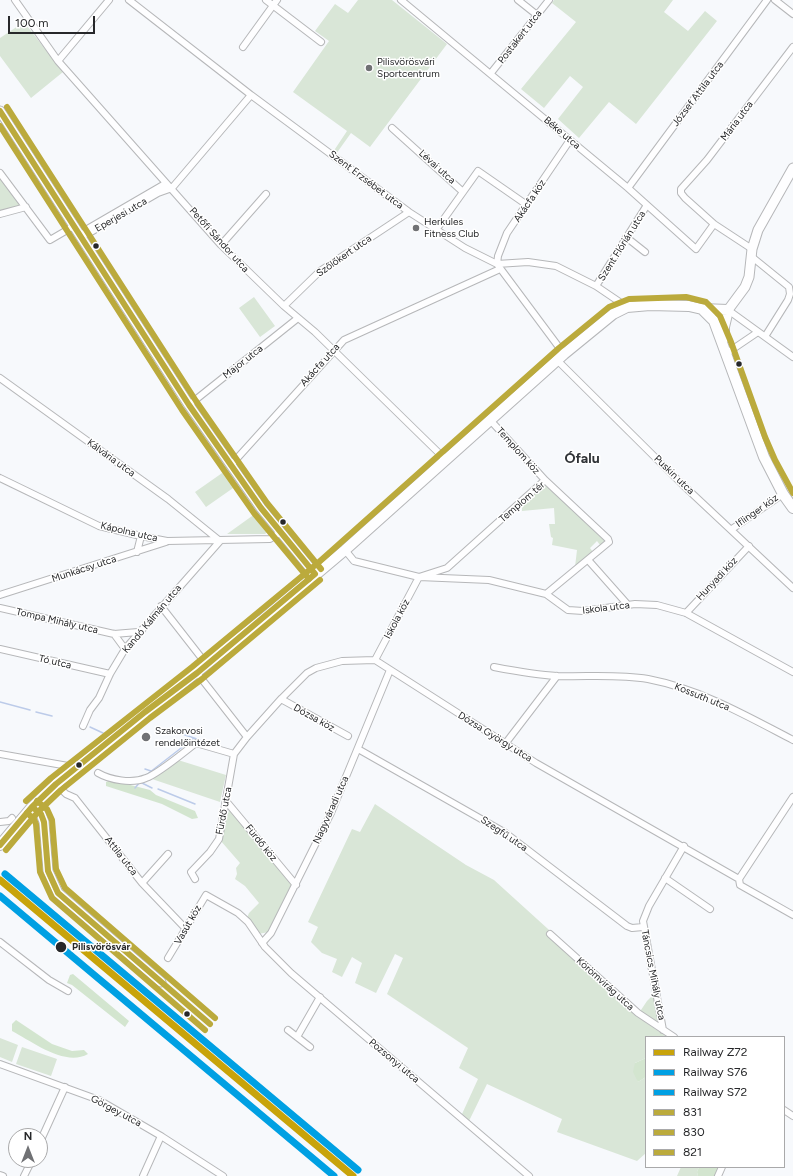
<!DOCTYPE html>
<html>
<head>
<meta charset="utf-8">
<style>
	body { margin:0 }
	#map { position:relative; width:793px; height:1176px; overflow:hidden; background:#f7f9fc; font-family:Figtree,sans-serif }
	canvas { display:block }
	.legend { position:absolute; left:645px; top:1036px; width:140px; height:132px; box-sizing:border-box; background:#fff; border:1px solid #a9a9aa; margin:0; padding:5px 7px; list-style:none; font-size:12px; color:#27282a }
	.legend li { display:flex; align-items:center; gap:8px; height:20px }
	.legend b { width:20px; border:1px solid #a9a9aa }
	.north { position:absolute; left:8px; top:1128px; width:40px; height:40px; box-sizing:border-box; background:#fff; border:1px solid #a9a9aa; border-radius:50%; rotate:0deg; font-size:11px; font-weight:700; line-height:16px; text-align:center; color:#27282a }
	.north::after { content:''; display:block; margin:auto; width:14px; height:18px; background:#707174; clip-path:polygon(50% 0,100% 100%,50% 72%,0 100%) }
	.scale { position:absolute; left:8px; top:16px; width:87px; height:18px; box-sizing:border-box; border:2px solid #27282a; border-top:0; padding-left:5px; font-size:12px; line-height:14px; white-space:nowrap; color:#27282a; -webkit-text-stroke:3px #fff; paint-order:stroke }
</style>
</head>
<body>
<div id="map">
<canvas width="793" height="1176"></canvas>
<ul class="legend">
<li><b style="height:5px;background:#c8a30a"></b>Railway Z72</li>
<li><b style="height:5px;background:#00a0e3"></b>Railway S76</li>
<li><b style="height:5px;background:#00a0e3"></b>Railway S72</li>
<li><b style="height:5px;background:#bbaa3c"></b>831</li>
<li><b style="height:5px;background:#bbaa3c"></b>830</li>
<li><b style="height:5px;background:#bbaa3c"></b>821</li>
</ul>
<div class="north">N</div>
<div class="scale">100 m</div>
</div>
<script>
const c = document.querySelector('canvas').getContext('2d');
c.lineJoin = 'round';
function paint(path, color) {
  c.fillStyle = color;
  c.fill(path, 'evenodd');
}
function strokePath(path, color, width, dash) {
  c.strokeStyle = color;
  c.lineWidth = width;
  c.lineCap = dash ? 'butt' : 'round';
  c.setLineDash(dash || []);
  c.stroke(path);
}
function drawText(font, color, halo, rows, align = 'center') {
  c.font = font + ' Figtree,sans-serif';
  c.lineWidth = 3;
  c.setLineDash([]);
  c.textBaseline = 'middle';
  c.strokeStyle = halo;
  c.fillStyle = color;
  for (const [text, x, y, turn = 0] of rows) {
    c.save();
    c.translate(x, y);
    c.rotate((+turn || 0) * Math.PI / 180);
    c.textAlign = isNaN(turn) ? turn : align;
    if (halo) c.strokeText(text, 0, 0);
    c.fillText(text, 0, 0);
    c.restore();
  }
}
const green = new Path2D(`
	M358 0H392L447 44 370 147 351 133 336 154 333 152 347 131 293 92 329 41 315 31 335 4 348 13Z
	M554 0H673L664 12 688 31 705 11 717 21 636 124 609 102 579 138 558 119 583 87 570 76 544 108 521 89 576 22 552 3Z
	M24 22 63 72 31 98 0 56V38Z
	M0 177 21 205 0 211Z
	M254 297 275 326 260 337 239 308Z
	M225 471 236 486 206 507 195 492Z
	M545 484 605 541 600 545 597 541 590 548 593 552 575 567 577 550 552 545 553 538 551 537 549 524H555L554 508 522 511V505Z
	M259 511 271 529 265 534H227Z
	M178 760 226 775 220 802 152 779Z
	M375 804 466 865 494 880 580 958 576 963 635 1015 667 1037H646V1058L635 1063 638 1082 646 1077V1153L637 1161 557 1132 562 1119 487 1084 469 1121 462 1114 478 1079 459 1068 468 1048 387 994 403 958 395 954 376 993 355 983 362 963 352 957 342 977 332 972 337 959 322 953 311 942 318 927 308 922 352 829 360 832Z
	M229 810H231L292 885 269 932 258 934 247 918 249 913 259 903 245 886 235 879 237 874 236 868 240 863 220 840Z
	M655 993 657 1001H654L656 1014H660L662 1028 639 1013 647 1001Z
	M0 1038 18 1045 12 1062 0 1057Z
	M22 1047 57 1059 51 1076 16 1064Z
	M681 1167H699L697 1172 698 1176H677Z`);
const forest = new Path2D(`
	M111 780 150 790 156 795 195 811 198 818 192 819 162 804 106 786V782Z
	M73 974 129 1021 125 1027 72 985 67 983 70 975Z
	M16 1020 52 1044 72 1051 84 1050 88 1054C65 1067 33 1042 12 1031V1024Z
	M646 1058V1077L638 1082 633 1072 635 1063Z
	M699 1167H720L717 1176H698L697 1172Z`);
const stream = new Path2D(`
	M0 702 30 710
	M36 712 52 716
	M90 727 103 733
	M180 730 182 734 194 738
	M145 769 151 771
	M145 776 194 738 215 746
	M135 788 140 782 152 788
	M158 789 195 804`);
const street = new Path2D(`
	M15 0 58 61 221 245 284 306 315 332 446 460
	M129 0 251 95 409 212 465 248 497 264 528 262 556 266 596 286 627 307
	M266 0 321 42
	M401 0 628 188 696 249 714 224
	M518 0 537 15
	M775 0 793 14
	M243 47 277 0
	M58 61 109 0
	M491 73 549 0
	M392 128 463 192
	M0 173 50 240 74 226
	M628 188 767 0
	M0 214 26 207
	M436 230 478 171 527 205
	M83 234 89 228 163 185 171 187
	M80 236 91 232 158 193 172 188 251 95
	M626 237 645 252
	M221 245 266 194
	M752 249 714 224 685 198 681 193V189L707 160 793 47
	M752 257 789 287 790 294 788 300 766 335
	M596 286 647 205
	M284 306 320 271 409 212
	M728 310 793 357
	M727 353 758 332
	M564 354 497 264 498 256 507 233 570 140
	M557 360 683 485 793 588
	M0 378 168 499 220 541
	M189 405 298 318
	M491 421 545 480 608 539 609 542 546 594
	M231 465 344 340 500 269
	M0 478 99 526 141 536 167 541 270 539 281 532
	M732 529 783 494
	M345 550 354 561 419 577 489 580 546 594 568 610 583 611 635 604 657 605 686 613 793 672
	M137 552 141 536
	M589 561 628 605
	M0 595 166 542
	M161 606 207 665
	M0 608 114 634 138 632
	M686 613 749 546
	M114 634 125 649
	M0 649 110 674
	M375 660 419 577 447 568 545 480
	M494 667C515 671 536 675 557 676 587 677 618 674 648 679 700 689 747 716 793 740
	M197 673 247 737
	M281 699 348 736
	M83 726 90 710 99 698 110 674 125 649 220 541
	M505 744 557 676
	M358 749 504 832 627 926 632 928 643 927
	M0 754 68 766 73 770
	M98 773C110 780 132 784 146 778 158 774 184 752 196 743L234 754
	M56 784 66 794 75 798 142 883 186 929
	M226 801 296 885
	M0 822 9 821 12 818
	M665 878 710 909
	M195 879 191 872 210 852 219 839 234 754 247 737 281 699 307 673 316 668 342 661 375 660 536 763 739 879
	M739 879 793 797
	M739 879 740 885 793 915
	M142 883 168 854
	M550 934 638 1013 674 1037
	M0 942 49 980 68 991
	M262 943 271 933 331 813 390 670
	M168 958 206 895 238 913 248 922 265 947 291 973 529 1176
	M288 1030 310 1047
	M663 1030 643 921 649 906 684 846
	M297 1037 320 997
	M0 1064 99 1100 161 1136 223 1176
	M784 1110 793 1116
	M40 1142 65 1087
	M0 1175 3 1176
	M24 1176 32 1160
	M143 1176 161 1136
	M718 1176 722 1167`);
const secondary = new Path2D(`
	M0 111 189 405 261 508 315 574
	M728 310 745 287 749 277 752 249 758 230 793 168
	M32 807 41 814 44 822 48 871 58 893 161 982`);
const primary = new Path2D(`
	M702 309 728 310 724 327V338
	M0 845 32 807 56 784 262 620 345 550 564 354 613 314 627 307 650 305 689 306 702 309 714 321 764 457 783 494 793 508`);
const bus1 = new Path2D(`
	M0 111 189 405 261 508 315 574
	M32 807 41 814 44 822 48 871 58 893 210 1024
	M0 845 32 807 56 784 145 712 197 673 315 574`);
const bus2 = new Path2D(`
	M0 126 182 410 254 513 309 579
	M27 813 34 819 36 824 40 872 52 898 205 1030
	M6 850 38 812 61 790 150 718 202 679 320 580`);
const bus3 = new Path2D(`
	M7 107 196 401 267 503 321 569
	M26 801 51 778 192 667 319 562 559 348 609 307 629 299 686 297 706 302 720 316 731 342 765 437 775 460 793 493
	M37 801 47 809 52 820 56 869 65 888 215 1018`);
const rail1 = new Path2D(`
	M0 880 353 1176`);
const rail2 = new Path2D(`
	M0 896 334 1176`);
const rail3 = new Path2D(`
	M5 874 358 1170`);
const markers = [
	[369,68,4,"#707174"],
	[416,228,4,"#707174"],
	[96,246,3.5,"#27282a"],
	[739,364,3.5,"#27282a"],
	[283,522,3.5,"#27282a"],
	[146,737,5,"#707174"],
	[79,765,3.5,"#27282a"],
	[61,947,6,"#27282a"],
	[187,1014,3.5,"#27282a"]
];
const streetNames = [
	["Postakert utca",520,37,-52],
	["József Attila utca",698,94,-53],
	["Mária utca",737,121,-53],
	["Béke utca",562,133,40],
	["Lévai utca",437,167,42],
	["Szent Erzsébet utca",366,180,37],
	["Akácfa köz",530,201,-56],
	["Eperjesi utca",121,215,-30],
	["Petőfi Sándor utca",219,240,48],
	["Szent Flórián utca",622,246,-58],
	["Szőlőkert utca",344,256,-35],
	["Major utca",243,362,-38],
	["Akácfa utca",320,365,-48],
	["Templom köz",518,451,48],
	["Kálvária utca",111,458,36],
	["Puskin utca",674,475,44],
	["Templom tér",522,502,-41],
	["Iflinger köz",757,511,-35],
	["Kápolna utca",129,532,13],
	["Munkácsy utca",84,569,-18],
	["Hunyadi köz",717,579,-47],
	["Iskola utca",606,608,-7],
	["Kandó Kálmán utca",152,619,-50],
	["Iskola köz",397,619,-62],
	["Tompa Mihály utca",57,621,13],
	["Tó utca",55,662,13],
	["Kossuth utca",702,697,22],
	["Dózsa köz",314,718,29],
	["Dózsa György utca",495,737,32],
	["Nagyváradi utca",331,810,-66],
	["Fürdő utca",224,811,-79],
	["Szegfű utca",504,834,34],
	["Fürdő köz",261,843,51],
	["Attila utca",121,856,52],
	["Vasút köz",188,925,-60],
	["Táncsics Mihály utca",653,975,79],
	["Körömvirág utca",605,984,42],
	["Pozsonyi utca",394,1061,40],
	["Görgey utca",116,1111,28]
];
const poiNames = [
	["Pilisvörösvári",377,62],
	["Sportcentrum",377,74],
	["Herkules",424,222],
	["Fitness Club",424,234],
	["Szakorvosi",155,731],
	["rendelőintézet",155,743]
];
const stopNames = [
	["Pilisvörösvár",72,947]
];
const districtNames = [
	["Ófalu",582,459]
];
paint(green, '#d9e6d7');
paint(forest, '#d3e5cf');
strokePath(stream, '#bccbe9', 1.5);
strokePath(street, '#b6b7b9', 8);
strokePath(secondary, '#b6b7b9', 11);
strokePath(primary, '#b6b7b9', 12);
strokePath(street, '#fefeff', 6);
strokePath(secondary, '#fefeff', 9);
strokePath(primary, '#fefeff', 10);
strokePath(bus1, '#bbaa3c', 6);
strokePath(bus2, '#bbaa3c', 6);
strokePath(bus3, '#bbaa3c', 6);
strokePath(rail1, '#c8a30a', 7);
strokePath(rail2, '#00a0e3', 7);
strokePath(rail3, '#00a0e3', 7);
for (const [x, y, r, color] of markers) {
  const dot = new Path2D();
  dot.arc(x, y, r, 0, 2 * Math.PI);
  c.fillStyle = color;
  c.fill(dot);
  strokePath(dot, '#fff', 1.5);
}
drawText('10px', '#27282a', '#fff', streetNames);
drawText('10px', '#27282a', '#fff', poiNames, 'left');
drawText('bold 10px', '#27282a', '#fff', stopNames, 'left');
drawText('bold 14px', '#313438', '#fff', districtNames);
</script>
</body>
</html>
